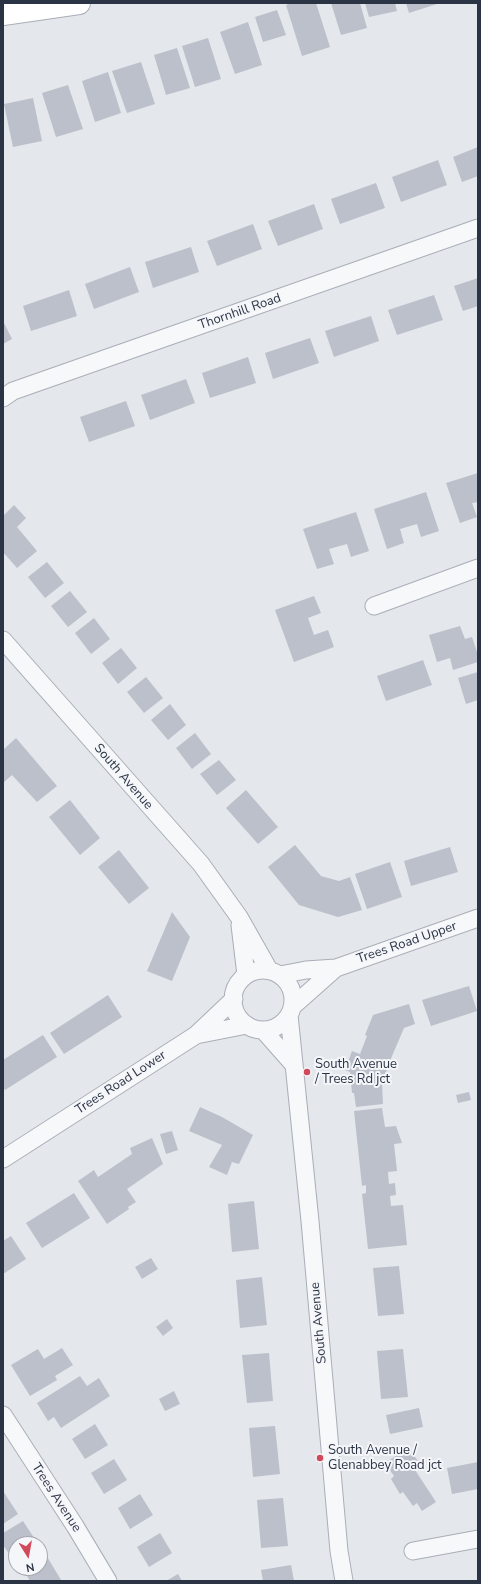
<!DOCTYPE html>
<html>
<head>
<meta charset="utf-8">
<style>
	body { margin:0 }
	#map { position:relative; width:481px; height:1584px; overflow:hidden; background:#e4e7ec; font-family:"Nunito Sans",sans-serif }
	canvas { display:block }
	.frame { position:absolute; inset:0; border:4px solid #2b3445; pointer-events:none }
	.north { position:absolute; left:8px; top:1536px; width:40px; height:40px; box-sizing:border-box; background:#f4f6f9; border:1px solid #a4a8b1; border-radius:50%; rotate:169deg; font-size:11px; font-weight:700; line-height:16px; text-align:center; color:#2b3445 }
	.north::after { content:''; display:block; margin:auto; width:14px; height:18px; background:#d1495b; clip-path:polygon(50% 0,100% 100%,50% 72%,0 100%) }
</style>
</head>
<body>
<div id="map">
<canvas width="481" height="1584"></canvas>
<div class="frame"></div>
<div class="north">N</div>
</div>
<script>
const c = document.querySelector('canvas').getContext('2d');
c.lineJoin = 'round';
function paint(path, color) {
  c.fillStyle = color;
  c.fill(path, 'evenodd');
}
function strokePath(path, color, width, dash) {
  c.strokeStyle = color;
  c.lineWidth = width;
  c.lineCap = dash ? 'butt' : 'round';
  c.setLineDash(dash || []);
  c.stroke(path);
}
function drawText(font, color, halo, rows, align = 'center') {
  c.font = font + ' "Nunito Sans",sans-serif';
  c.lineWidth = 4;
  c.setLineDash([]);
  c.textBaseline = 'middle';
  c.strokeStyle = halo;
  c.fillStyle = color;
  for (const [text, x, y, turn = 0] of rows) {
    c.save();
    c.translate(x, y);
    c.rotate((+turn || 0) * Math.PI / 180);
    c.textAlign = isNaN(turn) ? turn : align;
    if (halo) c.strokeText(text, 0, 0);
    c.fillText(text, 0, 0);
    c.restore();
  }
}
const building = new Path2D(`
	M292 3H316L330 47 302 56 286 5Z
	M331 3H360L367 28 341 35Z
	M365 3H395L397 11 369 17Z
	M406 3H437V4L409 13Z
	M277 10 286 35 263 42 255 17Z
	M248 22 262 65 235 74 220 32Z
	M208 38 221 79 195 87 182 46Z
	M177 48 190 88 166 95 154 55Z
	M141 62 155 104 127 113 112 71Z
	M108 72 121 113 95 122 82 81Z
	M68 85 83 129 56 137 42 93Z
	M33 98 42 141 13 147 4 104Z
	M478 147V176L462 182 453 157Z
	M438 160 447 185 401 202 392 177Z
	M376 183 385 208 340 224 331 199Z
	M314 204 323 229 278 246 268 221Z
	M253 224 262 249 217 266 207 241Z
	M191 247 199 272 153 288 145 262Z
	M130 267 139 292 94 309 85 284Z
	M478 278V306L463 311 454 286Z
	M69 290 77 316 31 331 23 306Z
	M434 295 443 320 397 335 388 310Z
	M371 316 379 341 334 357 325 331Z
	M3 321 12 339 3 344Z
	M310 338 319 363 273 379 265 353Z
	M248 357 256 383 210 398 202 373Z
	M186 379 195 403 150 420 141 395Z
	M126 401 135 426 89 442 80 417Z
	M478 473V502L472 503 477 517 460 523 446 483Z
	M426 492 439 531 421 537 417 524 400 529 404 543 387 549 374 509Z
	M14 505 26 518 17 527 37 551 17 568 3 552V516Z
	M356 512 369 551 351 557 347 544 329 549 334 564 317 569 303 529Z
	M47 562 64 583 45 598 28 577Z
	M70 591 87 612 68 627 51 606Z
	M314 596 321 613 308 618 314 635 328 630 334 647 294 662 275 610Z
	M94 618 110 639 91 654 75 633Z
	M460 626 465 639 472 637 478 655V662L453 670 450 658 437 662 429 635Z
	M121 648 137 668 118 684 102 663Z
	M423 660 432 685 386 701 377 676Z
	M478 672V700L466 704 458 678Z
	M146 677 163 698 144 713 127 692Z
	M170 704 186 725 168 740 151 720Z
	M195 733 211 754 192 769 176 748Z
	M16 738 57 786 37 802 12 775 3 783V750Z
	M219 760 236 780 217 795 200 774Z
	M246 790 278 827 258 844 226 808Z
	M70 800 100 838 80 855 49 817Z
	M295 845 321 876 339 881 350 877 362 910 338 917 299 905 268 867Z
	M450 847 458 872 411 886 404 861Z
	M119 850 149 888 129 904 98 867Z
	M390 862 402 897 367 909 355 874Z
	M172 912 190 937 172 981 147 971Z
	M469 986 477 1011 431 1026 422 1000Z
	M108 995 122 1017 64 1054 50 1033Z
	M409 1004 415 1024 404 1028 392 1056 386 1072 389 1073 385 1085 382 1084 383 1104 356 1107 354 1093H352L350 1072 345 1070 352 1051 360 1054 367 1036 365 1035 373 1015Z
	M43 1035 57 1057 5 1090 3 1087V1060Z
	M469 1092 471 1100 458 1103 456 1095Z
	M200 1107 222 1117 253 1135 239 1164 232 1162 227 1175 209 1167 222 1145 189 1131Z
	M382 1108 385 1127 396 1126 402 1143 394 1144 397 1171 388 1172 389 1184 395 1183 396 1195 390 1196 391 1206 403 1205 407 1245 368 1249 362 1194 366 1193V1185L362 1186 354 1111Z
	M172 1131 178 1150 166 1154 160 1134Z
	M152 1138 163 1164 127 1189 136 1202 128 1207 129 1209 107 1224 78 1181 94 1170 98 1177 132 1154 130 1148Z
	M74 1193 90 1218 42 1248 26 1223Z
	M254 1201 259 1249 232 1252 228 1204Z
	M11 1236 26 1259 3 1274V1241Z
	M151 1258 158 1269 142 1279 135 1267Z
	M399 1266 404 1314 378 1316 373 1268Z
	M262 1277 267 1325 240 1328 236 1280Z
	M167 1319 173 1328 163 1336 156 1327Z
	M62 1348 73 1365 55 1376 57 1380 30 1396 11 1365 38 1349 44 1359Z
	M403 1349 408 1397 381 1399 377 1351Z
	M269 1353 273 1401 247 1403 242 1355Z
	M80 1376 87 1386 99 1378 110 1396 61 1428 54 1417 48 1421 37 1403Z
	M174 1391 180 1404 165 1411 159 1399Z
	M419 1408 423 1427 390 1434 386 1415Z
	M95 1424 108 1445 85 1459 72 1439Z
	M275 1426 280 1474 253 1477 249 1428Z
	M402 1449 405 1453 410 1449 421 1466 415 1470 436 1502 422 1511 417 1503 413 1506 403 1492 400 1494 391 1479 394 1476 385 1463 397 1455 396 1453Z
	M114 1459 127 1480 104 1494 91 1473Z
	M478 1462V1489L452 1494 447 1468Z
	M3 1491 18 1514 3 1524Z
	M140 1494 153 1515 130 1529 118 1508Z
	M283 1498 288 1546 261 1548 257 1500Z
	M23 1521 38 1544H16V1560L14 1561 3 1545V1533Z
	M160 1533 172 1553 149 1567 137 1547Z
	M46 1555 61 1580 59 1581H30L23 1569 25 1568H40V1559Z
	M291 1565 294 1581H263L261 1570Z
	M178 1574 182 1581H166Z`);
const street = new Path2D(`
	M3 398 13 391 478 228
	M374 606 478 568
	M3 640 201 864 239 917 269 970
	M240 925 246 975
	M233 1000a30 30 0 1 1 60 0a30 30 0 1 1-60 0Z
	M280 975 306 970 336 968 478 918
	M292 1007 336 968
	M289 1015 310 1221 339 1551 344 1581
	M263 1030 293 1064
	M196 1035 247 1025
	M3 1159 196 1035 234 999
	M3 1415 75 1526 108 1581
	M413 1551 478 1539`);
const secondary = new Path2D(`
	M3 14 79 3`);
const markers = [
	[307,1072,4,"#d1495b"],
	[320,1458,4,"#d1495b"]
];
const streetNames = [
	["Thornhill Road",240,312,-19],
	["South Avenue",123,777,49],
	["Trees Road Upper",407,943,-19],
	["Trees Road Lower",121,1083,-33],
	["South Avenue",319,1323,-95],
	["Trees Avenue",56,1498,57]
];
const poiNames = [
	["South Avenue",315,1065],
	["/ Trees Rd jct",315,1080],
	["South Avenue /",328,1451],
	["Glenabbey Road jct",328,1466]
];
paint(building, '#bbc0ca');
strokePath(street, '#a9aeb7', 19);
strokePath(secondary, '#a9aeb7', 24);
strokePath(street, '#f7f8fa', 17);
strokePath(secondary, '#fff', 22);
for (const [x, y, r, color] of markers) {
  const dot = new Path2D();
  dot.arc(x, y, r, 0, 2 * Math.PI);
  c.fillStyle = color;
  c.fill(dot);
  strokePath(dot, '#f4f6f9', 1.5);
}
drawText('13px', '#2b3445', '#f4f6f9', streetNames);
drawText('13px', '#2b3445', '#f4f6f9', poiNames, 'left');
</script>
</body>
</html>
